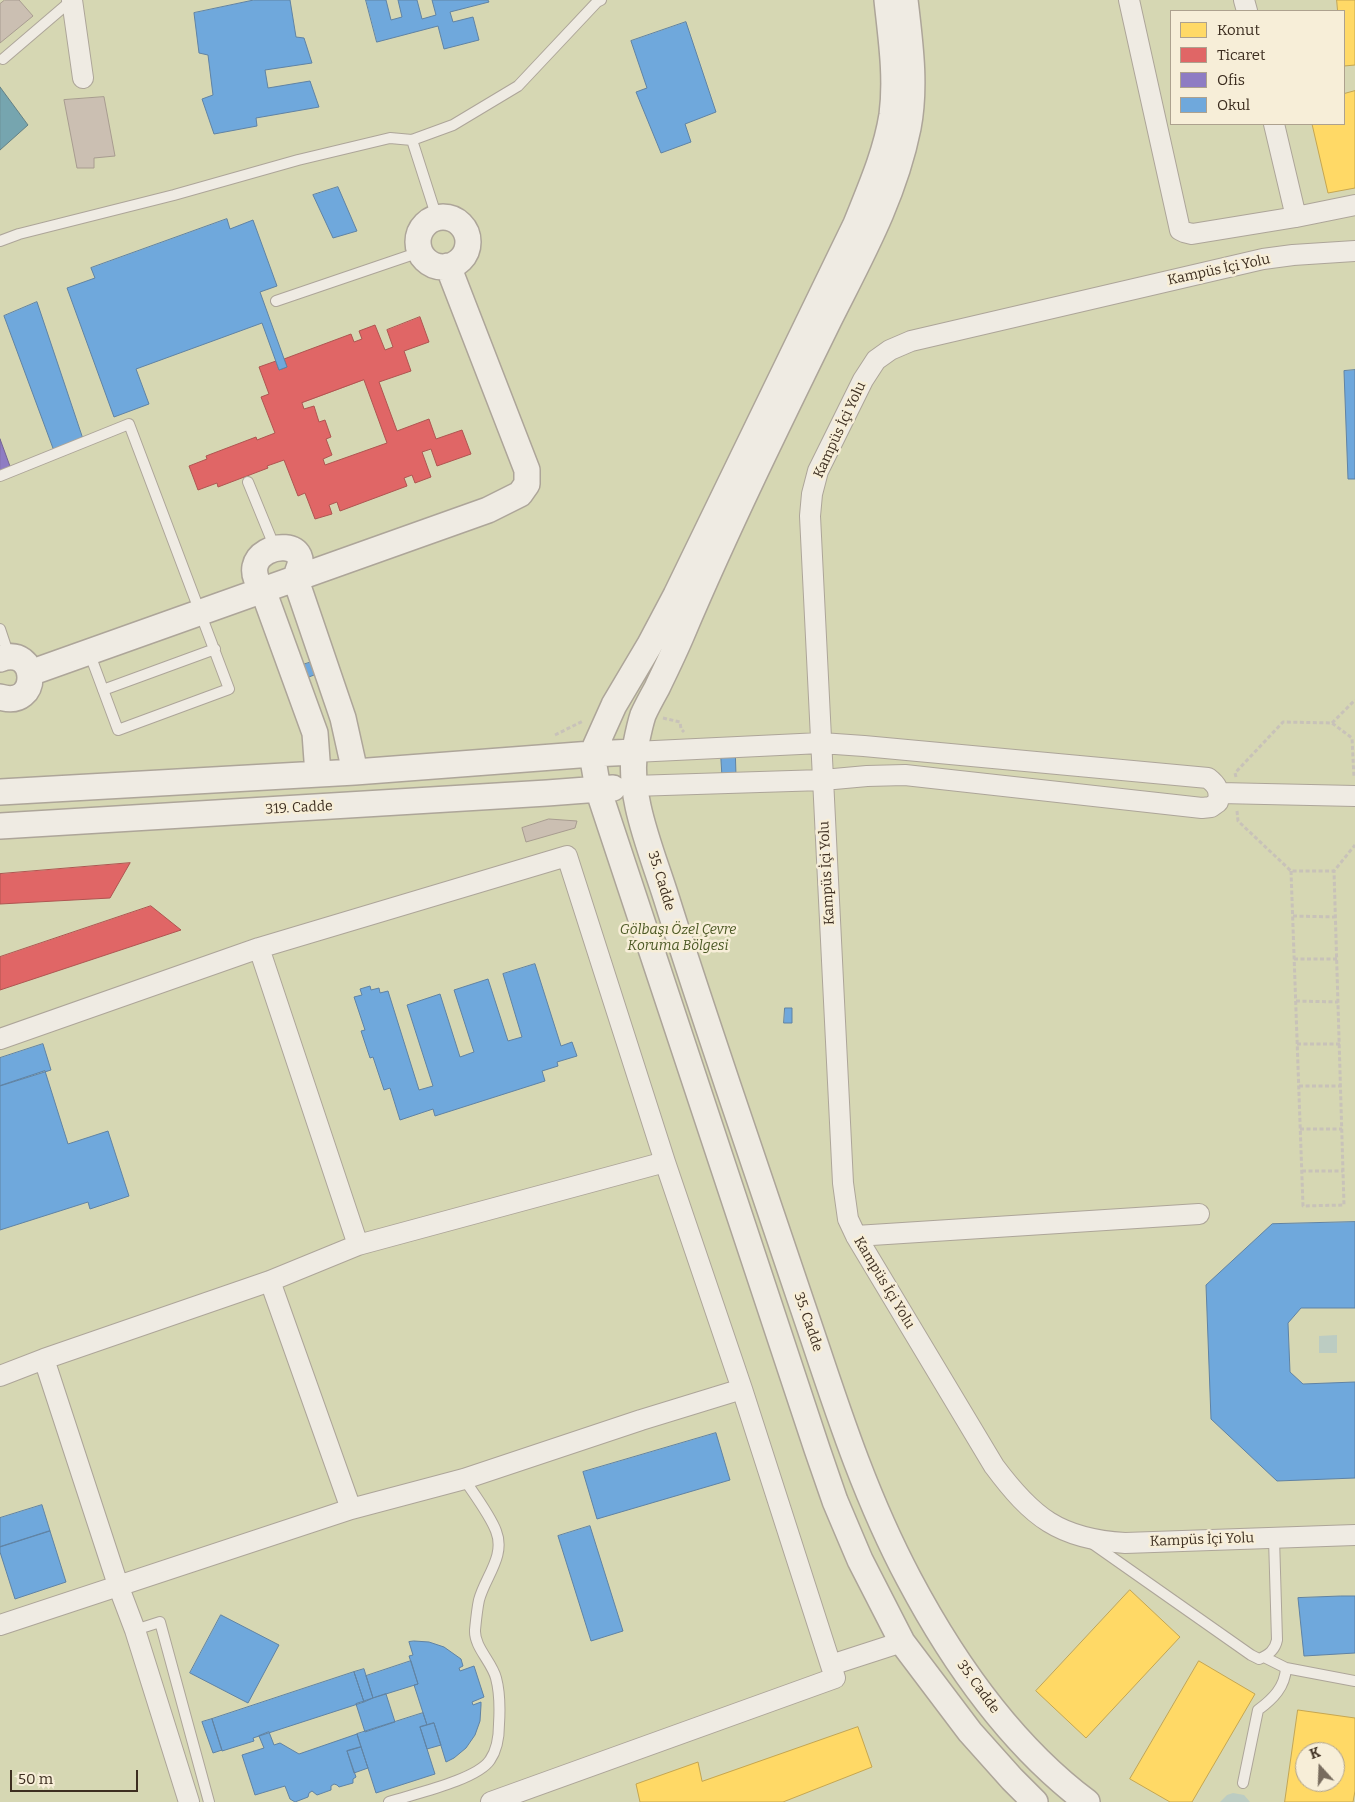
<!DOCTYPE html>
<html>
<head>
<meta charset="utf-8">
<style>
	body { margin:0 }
	#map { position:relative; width:1355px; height:1802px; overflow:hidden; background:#e7e0d1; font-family:Bitter,serif }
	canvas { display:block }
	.legend { position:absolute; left:1170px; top:10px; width:175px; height:115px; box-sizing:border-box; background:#f7eed8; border:1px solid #ada18e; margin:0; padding:6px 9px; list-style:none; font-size:15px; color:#3d2e20 }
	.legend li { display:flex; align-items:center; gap:10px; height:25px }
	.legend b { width:25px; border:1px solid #ada18e }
	.north { position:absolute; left:1295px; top:1742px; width:50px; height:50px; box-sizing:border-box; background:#f7eed8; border:1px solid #ada18e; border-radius:50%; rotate:340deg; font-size:14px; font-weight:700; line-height:20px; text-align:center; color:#3d2e20 }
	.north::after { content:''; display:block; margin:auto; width:18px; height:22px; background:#786c5e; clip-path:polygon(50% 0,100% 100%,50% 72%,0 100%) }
	.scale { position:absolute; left:10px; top:1770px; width:128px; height:22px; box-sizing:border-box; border:2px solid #3d2e20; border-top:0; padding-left:6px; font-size:15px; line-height:18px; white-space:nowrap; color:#3d2e20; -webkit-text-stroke:4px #f7eed8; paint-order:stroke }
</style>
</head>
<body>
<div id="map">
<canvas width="1355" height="1802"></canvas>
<ul class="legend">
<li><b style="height:14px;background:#ffd966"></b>Konut</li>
<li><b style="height:14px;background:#e06666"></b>Ticaret</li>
<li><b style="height:14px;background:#8e7cc3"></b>Ofis</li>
<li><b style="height:14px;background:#6fa8dc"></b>Okul</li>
</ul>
<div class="north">K</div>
<div class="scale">50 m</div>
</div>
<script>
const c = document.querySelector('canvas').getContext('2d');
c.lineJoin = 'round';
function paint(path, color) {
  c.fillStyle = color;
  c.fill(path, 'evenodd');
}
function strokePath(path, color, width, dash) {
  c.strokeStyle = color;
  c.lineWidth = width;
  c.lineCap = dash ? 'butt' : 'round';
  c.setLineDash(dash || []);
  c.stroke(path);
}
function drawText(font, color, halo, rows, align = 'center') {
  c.font = font + ' Bitter,serif';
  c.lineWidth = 5;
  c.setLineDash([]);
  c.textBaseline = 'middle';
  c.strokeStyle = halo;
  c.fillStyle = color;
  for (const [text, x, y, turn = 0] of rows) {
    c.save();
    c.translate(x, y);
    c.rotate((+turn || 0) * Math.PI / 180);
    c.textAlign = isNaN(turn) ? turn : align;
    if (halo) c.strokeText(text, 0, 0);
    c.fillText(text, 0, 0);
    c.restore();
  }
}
const green = new Path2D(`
	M0 0H1355V1802H0ZM1171 11H1344V124H1171ZM1305 1752H1335V1782H1305Z`);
const water = new Path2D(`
	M1337 1335V1353H1319V1336Z
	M1233 1793 1244 1795 1250 1802H1220L1227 1795Z`);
const homes = new Path2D(`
	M1337 0H1355V65L1344 66V11H1338Z
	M1355 91V188L1328 193 1312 124H1344V94Z
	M1130 1590 1180 1637 1086 1738 1036 1691Z
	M1199 1661 1255 1694 1192 1802H1170L1130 1779Z
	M1298 1710 1355 1718V1791L1353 1802H1285ZM1305 1752H1335V1782H1305Z
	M858 1727 872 1767 783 1802H640L636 1784 698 1762 702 1781Z`);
const shops = new Path2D(`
	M420 317 429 342 404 351 411 371 379 382 397 431 429 419 436 439 462 430 471 454 437 466 431 449 422 452 431 477 415 483 412 475 404 478 407 486 340 511 337 502 329 505 332 514 315 519 305 493 298 496 284 460 267 466 268 468 218 487 217 483 198 490 189 466 207 459 206 456 256 437 257 440 275 433 261 397 269 394 259 367 276 361 279 370 287 367 284 359 351 334 354 342 362 339 359 331 375 325 385 350 393 347 387 330ZM364 380 387 443 325 465 323 459 332 455 326 439 331 437 325 420 319 422 314 406 304 409 302 403Z
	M130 863 110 898 0 904V874Z
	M151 906 181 930 0 990V957Z`);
const offices = new Path2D(`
	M0 439 11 469 0 472Z`);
const schools = new Path2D(`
	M254 0H290L296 37 304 38 312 63 265 70 268 88 310 81 319 107 256 118 257 126 214 134 202 99 213 95 208 55 199 53 194 13Z
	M366 0H386L391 20 402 17 398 0H417L422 19 436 15 432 0H488L489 2 450 12 453 22 473 17 479 40 444 49 438 26 377 42Z
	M686 22 716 112 685 124 691 142 661 153 636 92 647 88 631 41Z
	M338 187 357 231 333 238 313 195Z
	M227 219 230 229 253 220 277 286 260 292 287 367 279 370 262 323 136 369 149 404 114 417 67 288 95 278 91 268Z
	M37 302 83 439 54 451 4 316Z
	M1355 370V479H1348L1344 371Z
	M318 660 322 672 301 680 296 667Z
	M735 743 736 776 722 777 720 744Z
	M535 964 561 1046 572 1042 577 1056 557 1062 558 1066 542 1071 545 1081 435 1116 433 1109 400 1120 390 1088 384 1090 373 1057 370 1058 361 1031 365 1030 354 997 362 995 360 989 370 986 371 990 379 988 380 993 388 991 419 1090 433 1086 407 1005 440 994 460 1057 474 1052 454 990 488 979 508 1041 522 1037 503 974Z
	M785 1008H792V1023H784Z
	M43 1044 51 1070 0 1086V1058Z
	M45 1071 68 1144 108 1131 129 1196 90 1209 88 1202 0 1230V1086Z
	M1355 1222V1308H1301L1288 1323 1290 1372 1303 1384 1355 1382V1478L1277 1481 1211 1419 1206 1285 1272 1224Z
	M716 1433 730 1480 597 1519 583 1472Z
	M42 1505 50 1531 0 1547V1518Z
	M590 1526 623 1631 591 1641 558 1536Z
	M50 1531 66 1582 15 1599 0 1552V1547Z
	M1341 1596H1355V1653L1304 1656 1298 1598Z
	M221 1615 279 1645 248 1703 190 1673Z
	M414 1641 429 1642 444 1647 461 1659 463 1666 459 1668 460 1671 474 1666 484 1697 472 1702 473 1705 481 1702V1705L480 1721 475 1735 466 1748 454 1758 446 1762 434 1723 427 1725 414 1685 418 1684 409 1656 413 1655 409 1642Z
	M411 1661 418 1684 373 1698 366 1676Z
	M364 1669 373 1698 364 1702 354 1672Z
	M354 1672 364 1702 253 1738 254 1741 222 1751 212 1719Z
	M386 1694 395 1722 365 1732 356 1704Z
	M423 1713 427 1725 420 1727 435 1774 376 1793 357 1734Z
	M212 1719 222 1750 213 1753 202 1722Z
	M434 1723 441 1745 427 1749 420 1727Z
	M269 1732 274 1745 280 1743 299 1754 357 1734 361 1747 347 1751 356 1777 353 1779V1783L339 1787 337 1785 334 1784 331 1786V1790L317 1795 312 1791 309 1793 308 1797 295 1802 290 1799 285 1786 255 1795 242 1755 264 1748 259 1736Z
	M361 1747 368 1768 354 1773 347 1751Z`);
const public = new Path2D(`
	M0 87 28 125 0 150Z`);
const building = new Path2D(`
	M5 0H19L33 16 0 43V4Z
	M104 97 115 156 94 158V168H77L64 100Z
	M549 819 577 821 575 828 526 842 522 828Z`);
const path = new Path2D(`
	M663 718 680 722 681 729 684 732
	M1332 723 1355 700
	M555 735 583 721
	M1236 777 1235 773 1283 722 1332 723 1352 738 1354 778
	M1237 811 1238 821 1291 871H1334L1355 845
	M1291 871 1303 1206 1344 1205 1334 871
	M1293 916 1336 917
	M1294 959H1337
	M1296 1001 1338 1002
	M1297 1044H1340
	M1299 1086H1341
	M1300 1129H1342
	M1302 1171H1343`);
const service = new Path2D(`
	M3 59 72 0
	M412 140 453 125 518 86 597 2 601 0
	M0 241 19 234 174 195 298 160 390 138 412 140 437 218
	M276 301 420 252
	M0 476 129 424 229 689 118 730 89 652
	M248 482 275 548
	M0 629 9 656
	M103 690 215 649
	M1093 1544 1251 1655 1259 1659C1269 1655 1275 1650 1277 1640L1274 1538
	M135 1630 160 1622 209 1802
	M1264 1657 1286 1668 1355 1681
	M1243 1783 1258 1710C1273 1699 1285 1687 1286 1668
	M389 1802C413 1794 477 1780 490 1760 497 1750 499 1736 499 1724 500 1708 500 1693 496 1678 492 1662 474 1647 475 1630 476 1620 477 1609 479 1600 485 1577 506 1556 496 1531 490 1515 474 1494 464 1479`);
const minor = new Path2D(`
	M72 0 83 78
	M1129 0 1180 230 1184 232 1192 234 1296 217 1355 205
	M1244 0 1247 11
	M1274 124 1296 217
	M1355 251 1293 255 1263 259 911 341 890 350 876 360 863 380 818 471 812 494 810 516 843 1183 848 1219 856 1236 994 1466C1032 1517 1059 1539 1125 1543L1355 1535
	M633 786 823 780 867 776 905 775 1202 808 1211 807 1218 802C1220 790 1217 785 1208 778L864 746 821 743 634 752
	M1220 793 1355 796
	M259 948 358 1245
	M0 1039 259 948 567 856 665 1162 742 1389 835 1678 491 1802
	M856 1236 1199 1214
	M270 1281 351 1509
	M44 1359 118 1585 135 1630 189 1802
	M0 1376 44 1359 270 1281 358 1245 665 1162
	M0 1625 351 1509 464 1479 641 1420 742 1389
	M831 1665 902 1642`);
const tertiary = new Path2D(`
	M887 0C891 38 897 77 892 115 886 153 870 189 856 224L676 595 649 646 614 705 592 754 598 789 817 1449 835 1501 860 1560 902 1642 970 1732 1012 1779 1035 1802
	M905 0C910 43 916 86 908 128 894 198 860 258 829 320 778 424 727 528 682 634 674 653 665 671 657 688 652 697 647 706 643 715 640 724 638 734 636 744 625 791 652 852 666 897 686 961 707 1023 728 1086 757 1171 785 1255 814 1340 841 1421 868 1502 909 1579 953 1662 1011 1745 1087 1802
	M418 242a25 25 0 1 1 50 0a25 25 0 1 1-50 0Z
	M0 659C39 644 41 710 0 697
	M30 673 488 510 520 494 527 484V470L448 266
	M318 774 315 733 263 590C234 554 289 536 299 556 303 565 297 569 296 578 296 581 298 586 299 589L343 718 355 772
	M0 792 355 772 592 754 634 752
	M0 826 547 793 613 788`);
const streetNames = [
	["Kampüs İçi Yolu",1219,270,-12],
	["Kampüs İçi Yolu",840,430,-65],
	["319. Cadde",299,808,-3],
	["Kampüs İçi Yolu",827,873,-93],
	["35. Cadde",661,881,73],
	["Kampüs İçi Yolu",884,1283,59],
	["35. Cadde",808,1322,71],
	["Kampüs İçi Yolu",1202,1540,-2],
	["35. Cadde",978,1687,54]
];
const parkNames = [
	["Gölbaşı Özel Çevre",678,930],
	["Koruma Bölgesi",678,946]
];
paint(green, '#d6d7b3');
paint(water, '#bcccc2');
paint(homes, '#ffd966');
strokePath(homes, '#c5a651', 1);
paint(shops, '#e06666');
strokePath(shops, '#af5551', 1);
paint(offices, '#8e7cc3');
strokePath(offices, '#766592', 1);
paint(schools, '#6fa8dc');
strokePath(schools, '#6083a4', 1);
paint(public, '#76a5af');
strokePath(public, '#658184', 1);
paint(building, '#cbbfb2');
strokePath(building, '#a89c90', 1);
strokePath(service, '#ada599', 12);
strokePath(minor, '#ada599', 22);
strokePath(tertiary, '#ada599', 28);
strokePath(path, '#c8c2b9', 3, [4, 2.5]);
strokePath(service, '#efebe3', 10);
strokePath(minor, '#efebe3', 20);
strokePath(tertiary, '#efebe3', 25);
drawText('14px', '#3d2e20', '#f7eed8', streetNames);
drawText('italic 14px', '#4d5a26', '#f7eed8', parkNames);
</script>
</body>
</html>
